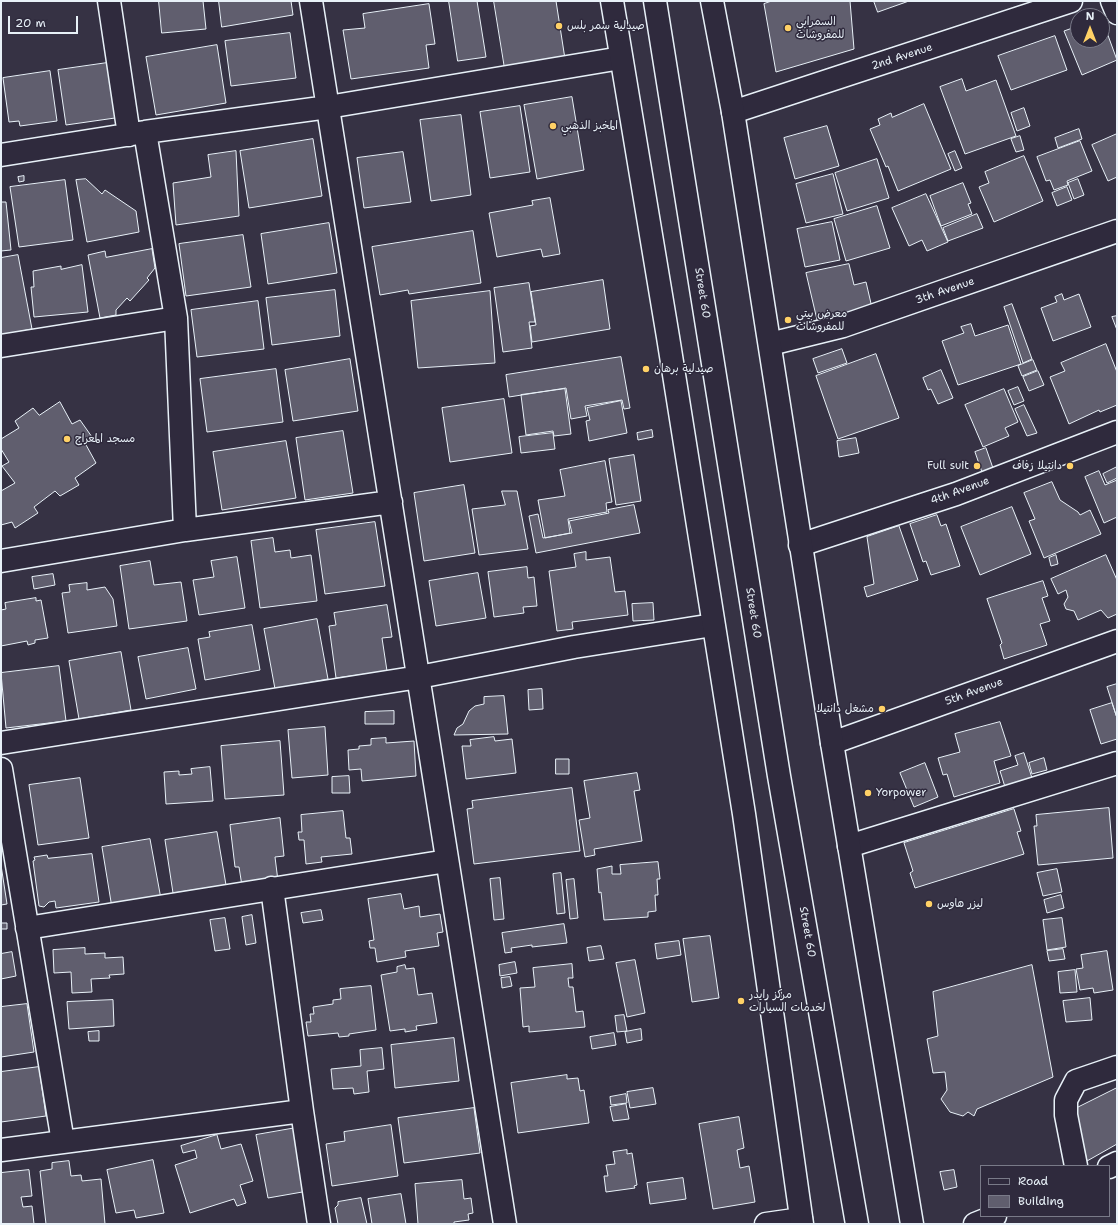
<!DOCTYPE html>
<html>
<head>
<meta charset="utf-8">
<style>
	body { margin:0 }
	#map { position:relative; width:1118px; height:1225px; overflow:hidden; background:#363244; font-family:"Shantell Sans",sans-serif }
	canvas { display:block }
	.frame { position:absolute; inset:0; border:2px solid #e8f1f8; pointer-events:none }
	.legend { position:absolute; left:980px; top:1165px; width:130px; height:52px; box-sizing:border-box; background:#2f2a3d; border:1px solid #797a88; margin:0; padding:5px 7px; list-style:none; font-size:12px; color:#e8f1f8 }
	.legend li { display:flex; align-items:center; gap:8px; height:20px }
	.legend b { width:20px; border:1px solid #797a88 }
	.north { position:absolute; left:1070px; top:8px; width:40px; height:40px; box-sizing:border-box; background:#2f2a3d; border:1px solid #797a88; border-radius:50%; rotate:0deg; font-size:11px; font-weight:700; line-height:16px; text-align:center; color:#e8f1f8 }
	.north::after { content:''; display:block; margin:auto; width:14px; height:18px; background:#ffd166; clip-path:polygon(50% 0,100% 100%,50% 72%,0 100%) }
	.scale { position:absolute; left:8px; top:16px; width:70px; height:18px; box-sizing:border-box; border:2px solid #e8f1f8; border-top:0; padding-left:5px; font-size:12px; line-height:14px; white-space:nowrap; color:#e8f1f8; -webkit-text-stroke:3px #2f2a3d; paint-order:stroke }
</style>
</head>
<body>
<div id="map">
<canvas width="1118" height="1225"></canvas>
<div class="frame"></div>
<ul class="legend">
<li><b style="height:5px;background:#2f2a3d"></b>Road</li>
<li><b style="height:11px;background:#605e6e"></b>Building</li>
</ul>
<div class="north">N</div>
<div class="scale">20 m</div>
</div>
<script>
const c = document.querySelector('canvas').getContext('2d');
c.lineJoin = 'round';
function paint(path, color) {
  c.fillStyle = color;
  c.fill(path, 'evenodd');
}
function strokePath(path, color, width, dash) {
  c.strokeStyle = color;
  c.lineWidth = width;
  c.lineCap = dash ? 'butt' : 'round';
  c.setLineDash(dash || []);
  c.stroke(path);
}
function drawText(font, color, halo, rows, align = 'center') {
  c.font = font + ' "Shantell Sans","Playpen Sans Arabic",sans-serif';
  c.lineWidth = 3;
  c.setLineDash([]);
  c.textBaseline = 'middle';
  c.strokeStyle = halo;
  c.fillStyle = color;
  for (const [text, x, y, turn = 0] of rows) {
    c.save();
    c.translate(x, y);
    c.rotate((+turn || 0) * Math.PI / 180);
    c.textAlign = isNaN(turn) ? turn : align;
    if (halo) c.strokeText(text, 0, 0);
    c.fillText(text, 0, 0);
    c.restore();
  }
}
const building = new Path2D(`
	M159 1H203L206 29 162 33Z
	M219 1H291L293 15 222 27Z
	M449 1H477L486 57 458 61Z
	M494 1H556L565 59 505 69Z
	M772 1H850L854 49 776 72 764 4Z
	M874 1H909L878 12Z
	M429 4 435 44 426 45 429 68 351 79 343 30 365 28 363 14Z
	M1102 19 1117 60 1082 75 1064 31 1078 26V40H1102Z
	M290 33 296 78 231 86 225 41Z
	M1055 36 1067 70 1011 90 998 56Z
	M217 45 226 103 156 115 146 57Z
	M114 62 122 117 66 125 58 70Z
	M50 71 57 121 20 126 19 121 9 122 3 78Z
	M962 79 966 91 996 80 1016 136 965 154 940 87Z
	M572 97 584 170 537 179 524 105Z
	M924 104 951 169 898 191 888 166 886 167 870 129 880 125 878 119 891 113 892 117Z
	M520 106 530 172 490 178 480 112Z
	M1024 108 1030 126 1017 131 1011 113Z
	M461 115 471 195 431 201 420 120Z
	M827 126 839 166 795 179 784 138Z
	M1079 129 1082 139 1058 148 1055 138Z
	M1117 134V177L1108 181 1092 145Z
	M1020 136 1024 150 1016 152 1011 139Z
	M313 139 322 196 249 208 240 151Z
	M1080 141 1092 171 1067 181 1068 185 1054 190 1050 180 1046 181 1037 157Z
	M236 151 239 216 176 225 173 183 211 177 208 155Z
	M955 151 962 168 955 171 948 154Z
	M403 152 411 202 364 208 357 158Z
	M1024 156 1043 201 994 222 979 187 989 183 985 172Z
	M877 159 889 198 847 211 835 173Z
	M833 174 843 214 806 223 796 184Z
	M24 176V181L19 182 18 177Z
	M86 179 102 194 105 190 136 211 139 232 87 242 76 180Z
	M1078 179 1084 195 1074 199 1068 183Z
	M65 180 73 240 19 247 10 187Z
	M963 183 971 203 968 204 972 214 941 226 930 196Z
	M1067 187 1072 200 1057 206 1052 193Z
	M926 194 948 242 927 251 922 240 909 246 892 208Z
	M550 198 560 254 543 257 541 249 497 257 489 213 533 205 532 201Z
	M1 202H6L11 250 1 251Z
	M877 206 890 248 846 261 834 219Z
	M977 214 983 228 948 241 943 228Z
	M832 222 840 260 805 267 797 229Z
	M329 223 337 273 268 284 261 234Z
	M473 231 481 283 409 294 408 290 380 295 372 247Z
	M243 235 251 287 186 296 179 244Z
	M152 249 155 268 147 278 149 280 130 301 127 298 116 310V315L100 318 88 255 105 251 106 257Z
	M18 255 32 329 1 335V258Z
	M849 264 854 285 866 282 873 312 818 324 806 273Z
	M82 265 88 312 34 317 31 287H34L33 271 61 266V269Z
	M603 280 610 329 532 342 530 326 536 325 531 292Z
	M529 283 535 322H529L532 348 503 352 494 288Z
	M335 290 340 336 272 345 266 298Z
	M490 291 495 363 418 368 411 301Z
	M1062 294 1064 300 1079 294 1091 327 1053 341 1041 308 1057 302 1055 297Z
	M258 301 264 349 197 357 191 310Z
	M1012 304 1032 359 1023 363 1004 307Z
	M1117 316V330L1112 317Z
	M971 324 975 336 1008 325 1021 364 958 385 942 341 964 333 961 327Z
	M1106 344 1117 372V405L1100 412 1099 410 1069 424 1050 377 1065 371 1061 363Z
	M842 349 847 363 818 373 813 359Z
	M876 354 899 418 838 439 816 376Z
	M621 357 630 408 624 409 622 400 585 406 587 416 571 419 566 388 509 397 506 375Z
	M350 359 358 411 293 421 285 370Z
	M1033 360 1037 370 1022 376 1018 366Z
	M276 369 283 422 207 432 200 379Z
	M941 370 953 398 938 404 931 389 928 390 923 378Z
	M1038 371 1044 385 1029 391 1023 377Z
	M1018 387 1024 401 1014 405 1008 391Z
	M565 389 571 434 554 436 553 431 526 435 521 395Z
	M1004 389 1018 422 1005 428 1009 436 983 447 965 405Z
	M504 399 512 453 450 462 442 408Z
	M621 401 627 433 589 441 586 421 590 420 587 408Z
	M60 402 72 424 80 420 92 437 85 443 96 463 75 478 79 485 60 496 55 491 34 507 38 513 15 528 12 522 1 525V491L15 483 2 466 9 462 1 449V439L19 428 15 421 33 408 39 415Z
	M1024 405 1037 433 1027 436 1015 409Z
	M652 430 653 437 638 440 637 433Z
	M343 431 353 493 305 500 296 438Z
	M553 433 555 449 521 453 519 437Z
	M856 438 859 453 839 457 837 441Z
	M286 441 296 498 222 510 213 452Z
	M986 448 995 474 984 478 975 452Z
	M634 455 641 501 616 505 609 459Z
	M605 461 612 502 606 503 607 512 568 519 570 533 545 538 538 500 565 496 560 470Z
	M1117 467V478L1107 483 1103 474Z
	M1099 471 1105 485 1117 480V517L1104 523 1085 477Z
	M1052 482 1060 500 1078 512 1080 515 1090 510 1101 534 1044 558 1029 521 1035 519 1024 493Z
	M464 485 475 553 424 561 414 493Z
	M502 491H517L528 549 479 555 472 509 505 505Z
	M634 505 640 533 536 553 529 516 538 514 543 538 572 533 569 521 609 513 608 510Z
	M1012 507 1031 554 980 575 961 527Z
	M937 515 941 526 946 524 960 566 931 575 926 561 923 562 910 524Z
	M375 522 385 586 325 594 316 530Z
	M899 526 918 580 867 597 864 587 874 584 867 537Z
	M273 538 275 552 290 550 291 558 311 555 317 601 260 608 251 541Z
	M586 552V560L610 557 615 592 625 591 628 615 572 622 573 629 557 631 549 571 576 567 574 554Z
	M1056 555 1058 564 1051 566 1049 558Z
	M1106 555 1117 580V614L1108 618 1101 610 1078 620 1074 611 1066 609 1064 604 1068 597 1066 590 1058 594 1051 579Z
	M237 557 245 608 199 615 193 580 214 577 211 561Z
	M150 561 154 585 181 582 187 621 129 629 120 566Z
	M527 567 528 578 534 577 537 606 523 607 524 613 494 617 488 572Z
	M478 573 486 618 436 626 429 581Z
	M53 574 55 585 34 589 32 577Z
	M1043 581 1048 596 1042 598 1050 621 1040 624 1047 645 1004 659 1000 645 1002 643 987 599Z
	M87 583V590L105 587 113 599 117 626 68 633 62 593 70 592 69 585Z
	M36 598V601L41 600 48 638 35 640V643L28 645 27 641 1 646V610L6 609 5 603Z
	M653 603 654 620 633 621 632 604Z
	M387 605 392 637 382 638 387 671 336 678 329 626 336 625 334 613Z
	M317 619 328 679 275 689 264 629Z
	M252 625 260 670 205 680 198 639 210 637 209 632Z
	M188 648 196 689 146 699 138 657Z
	M121 652 131 710 79 719 69 661Z
	M59 666 66 721 6 728 1 673Z
	M1117 684V718L1107 687Z
	M542 689 543 709 529 710 528 690Z
	M504 696 508 734 454 735 457 728 463 724 469 711 475 706 484 704V697Z
	M1112 703 1117 718V739L1101 744 1090 710Z
	M394 711V724H365V712Z
	M1000 722 1011 756 994 761 1000 783 954 797 947 774 943 775 938 758 960 752 955 734Z
	M325 727 328 775 292 778 288 730Z
	M494 737 495 741 512 739 516 773 466 779 462 746H471L470 740Z
	M386 738V743L414 741 416 776 362 781 361 769 349 770 348 750 359 749V746L371 745V739Z
	M280 741 284 795 225 799 221 746Z
	M1024 753 1032 778 1005 787 1000 771 1018 765 1015 756Z
	M1044 758 1047 770 1032 774 1029 763Z
	M556 759H569V774H556Z
	M925 763 938 797 914 807 900 773Z
	M210 767 213 801 166 804 164 772 179 771V775L192 774 191 769Z
	M637 773 640 790 634 791 642 841 594 849 595 855 585 857 579 820 590 818 584 781Z
	M349 776 350 793H332V777Z
	M80 778 89 838 38 845 29 785Z
	M572 788 580 851 474 864 467 809 473 808 472 801Z
	M1109 808 1113 858 1038 865 1034 826H1037L1036 815Z
	M1014 809 1021 831 1017 832 1024 854 915 888 910 873 913 871 904 843Z
	M343 811 346 838H350L352 854 321 857 322 862 306 864 304 840H299L298 832H302L301 815Z
	M280 818 284 856 275 857 278 881 242 886 239 867H235L230 825Z
	M217 832 226 885 173 893 165 840Z
	M150 839 161 899 112 908 102 847Z
	M92 854 99 902 56 908 55 901 49 902 44 907 39 906 33 861 35 860 34 857 47 855 48 858Z
	M658 862 660 879H657L658 895H655L656 911 648 912V917L604 920 601 892 599 893 597 869 612 866V874H621L620 865Z
	M1 865 7 904 1 905Z
	M1057 869 1062 892 1043 896 1037 873Z
	M561 873 565 913 557 914 553 874Z
	M500 878 504 919 494 920 490 879Z
	M574 879 578 918 570 919 566 880Z
	M401 894 404 909 419 906 420 917 440 914 443 932 437 933 439 946 405 951 406 957 377 962 375 948H370L369 941 374 940 368 899Z
	M1061 895 1064 908 1047 913 1044 900Z
	M321 910 323 920 303 923 301 913Z
	M252 915 256 943 246 945 242 917Z
	M225 918 230 949 215 951 210 920Z
	M1062 918 1066 947 1047 950 1043 920Z
	M1 923H7V929H1Z
	M564 924 567 943 532 947V945L511 948 512 952 505 953 502 933Z
	M710 936 719 998 692 1002 683 939Z
	M679 941 681 955 657 959 655 944Z
	M601 946 604 959 589 961 587 948Z
	M85 948V954L105 953V958L123 957 124 974 109 975 110 978 91 979 92 992 72 993 71 972 54 973 53 950Z
	M1063 949 1065 959 1049 961 1047 951Z
	M1107 951 1113 990 1094 993 1093 988 1080 990 1076 969 1083 968 1081 955Z
	M12 952 16 976 1 979V954Z
	M635 960 645 1013 627 1017 616 963Z
	M515 962 517 973 500 976 499 965Z
	M572 964 573 978H568L569 987H573L576 1012 583 1011 585 1027 529 1032V1026L523 1027 520 988 535 987 533 968Z
	M405 965 406 969 414 968 418 995 432 993 437 1023 416 1026 417 1030 405 1032V1029L390 1031 381 975 397 972V967Z
	M1032 965 1053 1077 977 1109 974 1116 968 1112 963 1116 950 1112 941 1099 947 1090 945 1072 933 1073 927 1039 938 1036 933 992Z
	M1075 970 1077 992 1060 993 1058 972Z
	M510 977 512 986 502 988 501 978Z
	M371 986 376 1030 349 1034V1036L339 1037 338 1033 308 1036 306 1022H311L310 1014H314L313 1007 333 1004V1000L341 999 340 989Z
	M1090 998 1092 1020 1066 1022 1063 1001Z
	M113 1000 114 1026 69 1029 67 1002Z
	M27 1004 34 1052 1 1057V1007Z
	M624 1015 627 1031 617 1032 615 1016Z
	M641 1029 642 1040 627 1043 625 1032Z
	M99 1031V1041H89L88 1032Z
	M614 1033 616 1045 592 1049 590 1037Z
	M454 1038 459 1081 395 1088 391 1045Z
	M382 1048 384 1069 367 1071 369 1092 354 1094 353 1088 333 1089 331 1069 361 1066 360 1050Z
	M39 1067 46 1116 1 1122V1072Z
	M567 1075V1079L578 1078 580 1091 584 1090 589 1123 518 1133 511 1083Z
	M653 1088 656 1104 630 1108 627 1092Z
	M1117 1088V1144L1087 1161 1075 1109Z
	M626 1094 627 1103 611 1105 610 1097Z
	M626 1104 629 1119 613 1121 610 1107Z
	M474 1108 480 1153 404 1163 398 1118Z
	M739 1117 744 1148 737 1150 740 1168 749 1166 755 1202 713 1209 699 1124Z
	M391 1125 398 1176 332 1186 326 1144 345 1141 344 1132Z
	M296 1128 308 1191 268 1198 256 1135Z
	M217 1135 221 1149 241 1144 253 1181 240 1185 246 1203 237 1206 234 1199 190 1213 175 1165 197 1158 195 1150 183 1153 181 1146Z
	M627 1150V1154L632 1153 637 1185 634 1186 635 1188 606 1192 604 1176H608L606 1165 615 1164 613 1152Z
	M153 1160 164 1213 136 1218 134 1210 116 1213 107 1170Z
	M69 1161 71 1176 81 1175 82 1181 101 1179 105 1224H46L40 1171 52 1169V1163Z
	M29 1170 32 1196 21 1197 23 1207 32 1206 34 1224H1V1173Z
	M954 1170 957 1187 944 1190 940 1172Z
	M683 1178 686 1199 650 1204 647 1183Z
	M462 1180 464 1199 471 1198 473 1213 468 1214 469 1220 454 1222V1224H418L415 1184Z
	M401 1194 406 1224H372L368 1199Z
	M361 1198 367 1224H338L335 1208 338 1205V1202Z`);
const street = new Path2D(`
	M109 1 129 135
	M311 1 505 1224
	M1112 1 1117 13
	M733 112 1071 1
	M145 132 176 318 185 530
	M1 155 145 132 328 107 621 58
	M770 344 843 326 1117 231
	M1 346 176 318
	M800 545 956 494 1117 432
	M1 561 185 530 391 502
	M1 743 419 677 574 647 713 625
	M832 743 1117 641
	M1 769 63 1142
	M849 846 1117 763
	M272 888 302 1111 319 1224
	M27 928 447 861
	M1 1150 302 1111
	M1076 1166 1066 1115V1100L1076 1081 1117 1067
	M1109 1167 1117 1163
	M766 1224 801 1219
	M975 1224 995 1216`);
const secondary = new Path2D(`
	M612 1 668 337 744 814 802 1224
	M655 1 779 776 857 1224
	M712 1 733 112 832 743 912 1224`);
const markers = [
	[559,26,4,"#ffd166"],
	[788,28,4,"#ffd166"],
	[553,126,4,"#ffd166"],
	[788,320,4,"#ffd166"],
	[646,369,4,"#ffd166"],
	[67,439,4,"#ffd166"],
	[977,466,4,"#ffd166"],
	[1070,466,4,"#ffd166"],
	[882,709,4,"#ffd166"],
	[868,793,4,"#ffd166"],
	[929,904,4,"#ffd166"],
	[741,1001,4,"#ffd166"]
];
const poiNames = [
	["السمرابي",796,22],
	["للمفروشات",796,35],
	["صيدلية سمر بلس",567,26],
	["المخبز الذهبي",561,126],
	["معرض بيتي",796,314],
	["للمفروشات",796,327],
	["صيدلية برهان",654,369],
	["مسجد المعراج",75,439],
	["Full suit",969,466,"right"],
	["دانتيلا زفاف",1062,466,"right"],
	["مشغل دانتيلا",874,709,"right"],
	["Yorpower",876,793],
	["ليزر هاوس",937,904],
	["مركز رايدر",749,995],
	["لخدمات السيارات",749,1008]
];
const streetNames = [
	["2nd Avenue",902,57,-18],
	["3th Avenue",945,291,-19],
	["Street 60",702,293,81],
	["4th Avenue",960,491,-20],
	["Street 60",753,613,81],
	["5th Avenue",974,692,-20],
	["Street 60",807,932,80]
];
paint(building, '#605e6e');
strokePath(building, '#e8f1f8', 1);
strokePath(street, '#e8f1f8', 25);
strokePath(secondary, '#e8f1f8', 25);
strokePath(street, '#2f2a3d', 22);
strokePath(secondary, '#2f2a3d', 22);
for (const [x, y, r, color] of markers) {
  const dot = new Path2D();
  dot.arc(x, y, r, 0, 2 * Math.PI);
  c.fillStyle = color;
  c.fill(dot);
  strokePath(dot, '#2f2a3d', 1.5);
}
drawText('11px', '#e8f1f8', '#2f2a3d', poiNames, 'left');
drawText('11px', '#e8f1f8', '#2f2a3d', streetNames);
</script>
</body>
</html>
